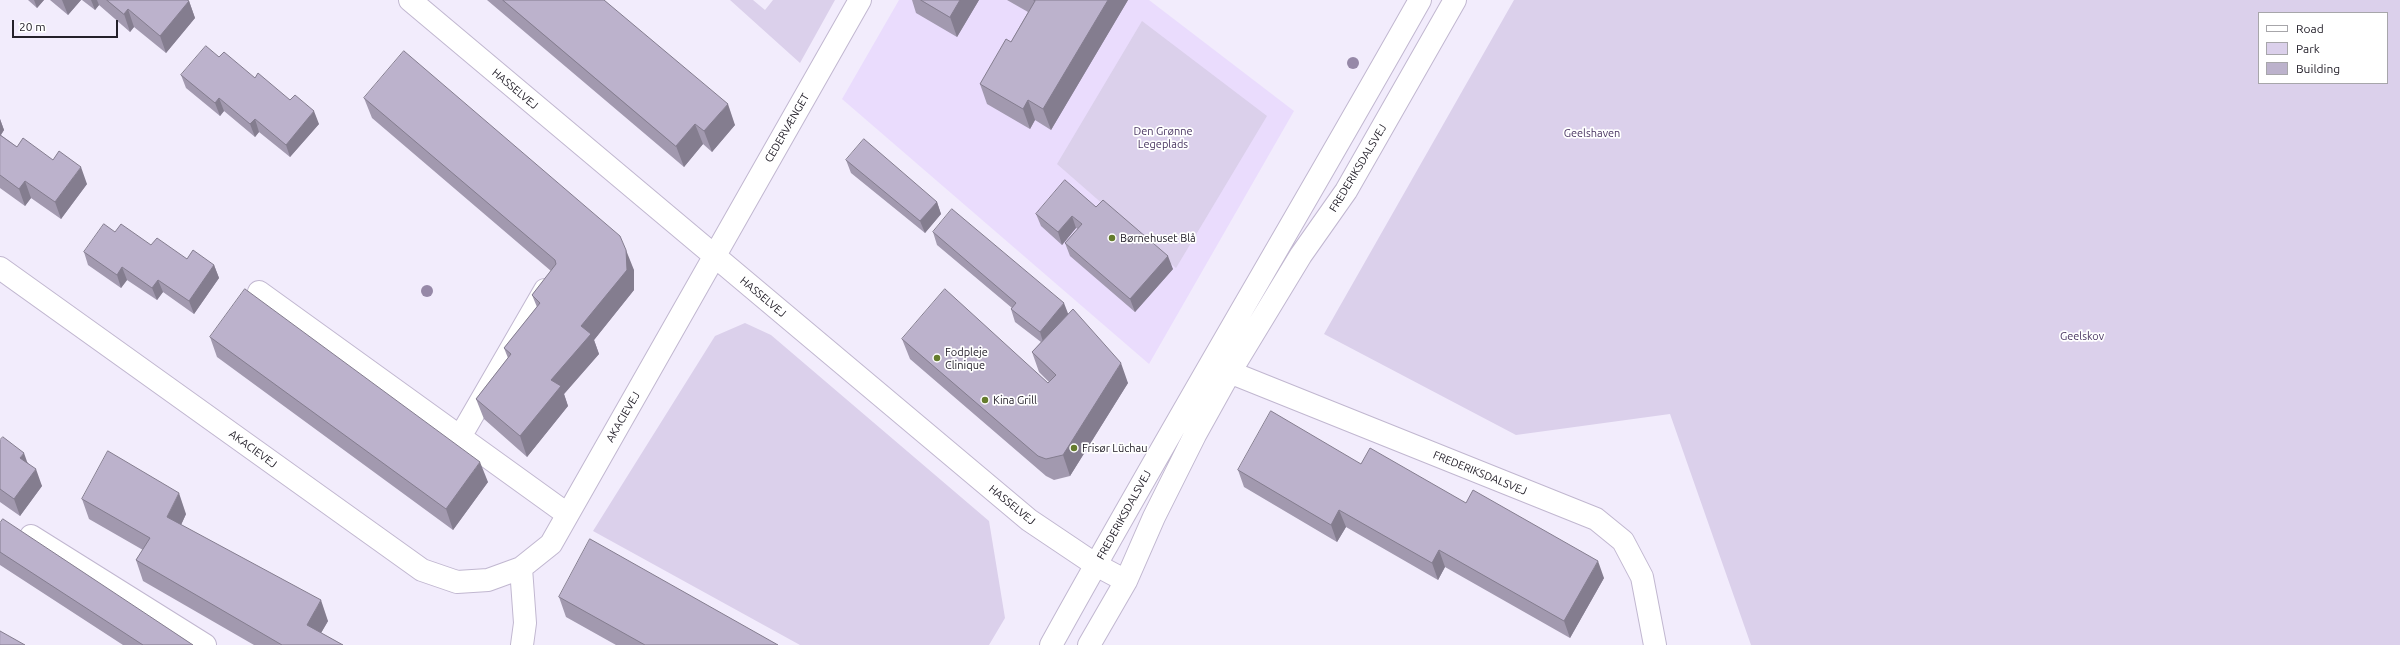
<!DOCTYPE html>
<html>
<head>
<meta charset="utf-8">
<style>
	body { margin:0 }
	#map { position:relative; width:2400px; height:645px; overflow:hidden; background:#f2ecfc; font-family:Ubuntu,sans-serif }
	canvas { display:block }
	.legend { position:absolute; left:2258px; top:12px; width:130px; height:72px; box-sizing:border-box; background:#fff; border:1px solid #a7a6aa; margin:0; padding:5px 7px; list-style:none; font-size:12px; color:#24202a }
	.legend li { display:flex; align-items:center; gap:8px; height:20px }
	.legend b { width:20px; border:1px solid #a7a6aa }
	.scale { position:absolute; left:12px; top:20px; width:106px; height:18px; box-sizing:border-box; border:2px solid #24202a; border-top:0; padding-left:5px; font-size:12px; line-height:14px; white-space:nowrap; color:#24202a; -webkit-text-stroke:3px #fff; paint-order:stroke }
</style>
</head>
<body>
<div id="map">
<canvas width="2400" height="645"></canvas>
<ul class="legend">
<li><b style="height:5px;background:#fff"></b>Road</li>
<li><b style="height:11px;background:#dbd0eb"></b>Park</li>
<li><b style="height:11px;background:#bcb2cc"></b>Building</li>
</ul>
<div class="scale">20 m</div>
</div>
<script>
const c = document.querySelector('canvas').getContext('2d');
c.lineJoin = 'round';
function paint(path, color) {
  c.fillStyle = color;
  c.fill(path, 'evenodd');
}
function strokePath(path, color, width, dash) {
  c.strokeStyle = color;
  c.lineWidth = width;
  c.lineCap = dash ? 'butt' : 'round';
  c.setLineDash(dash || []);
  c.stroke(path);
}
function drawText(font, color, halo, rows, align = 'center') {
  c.font = font + ' Ubuntu,sans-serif';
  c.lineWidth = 3.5;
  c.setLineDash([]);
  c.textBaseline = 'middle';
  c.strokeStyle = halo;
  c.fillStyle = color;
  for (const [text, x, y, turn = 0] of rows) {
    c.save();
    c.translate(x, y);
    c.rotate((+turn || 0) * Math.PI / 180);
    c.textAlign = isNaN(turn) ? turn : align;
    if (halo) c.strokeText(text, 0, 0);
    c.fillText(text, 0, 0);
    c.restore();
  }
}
const built = new Path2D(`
	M899 0H1149L1294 111 1149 364 842 99Z`);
const green = new Path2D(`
	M730 0H753L765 10 773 0H835L800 63Z
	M1514 0H2400V645H1751L1670 414 1516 435 1324 334ZM2259 13H2387V83H2259Z
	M1142 21 1267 116 1176 268 1057 164Z
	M745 323 771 335 989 521 1005 618 989 645H800L593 531 715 336Z`);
const minor = new Path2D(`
	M410 0 1029 520 1096 565 1126 581
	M0 268 422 570 457 582 488 580 521 568 551 544 860 0
	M259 292 567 514
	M1217 367 1596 519 1623 541 1642 577 1655 645
	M460 437 545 290
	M31 536 205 645
	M521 568 525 623 522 645
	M1051 645C1171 428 1298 216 1420 0
	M1089 645 1126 581 1154 517 1195 435 1230 372 1301 255 1346 191 1455 0`);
const trees = [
	[1353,63],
	[427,291]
];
const wall = new Path2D(`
	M28 0H44L37 8Z
	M50 0H81L68 15Z
	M82 0H187L189 1 195 18 166 53 134 27 130 32 99 5 95 10Z
	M487 0H604L735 125 712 152 703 144 684 167Z
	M912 0H979L957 37 916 13Z
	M1007 0H1128L1051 130 1035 120 1030 129 987 104 980 84 1011 42 1028 12Z
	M219 57 255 78 319 124 290 157 259 132 255 137 224 111 220 116 186 88 181 75Z
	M364 98 634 270V290L594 340 599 354 564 394 568 406 527 457 484 419 476 399 508 358 504 348 537 307 532 295 551 271 372 118Z
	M0 119 4 130 1 135 17 147 87 184 61 219 31 198 25 206 0 188Z
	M846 160 937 202 941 214 925 233 851 173Z
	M1096 207 1173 269 1135 312 1070 256 1065 243 1078 229 1076 228 1062 245 1041 226 1036 214Z
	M115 232 187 259 214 265 219 278 194 314 163 292 157 300 127 280 121 288 88 265 84 252Z
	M933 232 1068 314 1128 383 1070 476 1054 480 1046 476 910 359 902 339 1048 383 1049 382 1039 372 1032 352 1041 342 1015 322 1011 309 1012 308 937 245Z
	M210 337 488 482 453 530 217 357Z
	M0 440 28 463 42 486 20 516 0 502Z
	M1361 464 1466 503 1604 578 1570 638 1445 567 1438 580 1346 527 1337 542 1244 487 1238 470Z
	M82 499 186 514 181 525 328 621 321 633 343 645H254L143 581 136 560 143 550 89 519Z
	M0 523 193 645H123L0 565Z
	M559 597 778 645H616L566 617Z`);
const shadedWall = new Path2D(`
	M34 0H44L37 8Z
	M62 0H81L68 15Z
	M91 0H97L99 5 95 10Z
	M960 0H979L957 37 950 17Z
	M1108 0H1128L1051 130 1043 109Z
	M189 1 195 18 166 53 160 36Z
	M128 9 134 27 130 32 124 14Z
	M219 98 224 111 220 116 215 103Z
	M1028 100 1035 120 1030 129 1023 109Z
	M728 104 735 125 712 152 704 131Z
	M314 111 319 124 290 157 286 145Z
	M0 119 4 130 0 136Z
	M255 119 259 132 255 137 250 124Z
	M695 124 703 144 684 167 676 146Z
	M81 167 87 184 61 219 55 202Z
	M25 181 31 198 25 206 19 189Z
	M937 202 941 214 925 233 920 221Z
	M1072 216 1076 228 1062 245 1058 232Z
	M626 250 634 270V290L594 340 599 354 564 394 568 406 527 457 520 436 581 326Z
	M1168 256 1173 269 1135 312 1130 299Z
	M214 265 219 278 194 314 189 301Z
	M122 267 127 280 121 288 117 275Z
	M158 280 163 292 157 300 152 288Z
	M1064 303 1069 316 1044 345 1040 332Z
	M1121 363 1128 383 1070 476 1063 455Z
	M24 453 30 470 20 458Z
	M480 462 488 482 453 530 446 509Z
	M36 469 42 486 20 516 14 499Z
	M179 493 186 514 175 538 167 517Z
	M1339 510 1346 527 1337 542 1331 525Z
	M1439 550 1445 567 1438 580 1432 563Z
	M1598 561 1604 578 1570 638 1564 621Z
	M321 600 328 621 314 645 307 625Z`);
const building = new Path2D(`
	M107 0H187L189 1 160 36 128 9 124 14Z
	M503 0H604L728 104 704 131 695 124 676 146Z
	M921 0H960L950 17Z
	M1034 0H1108L1043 109 1028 100 1023 109 980 84 1006 39 1011 42 1035 1Z
	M206 46 219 57 224 52 255 78 258 73 290 100 295 95 314 111 286 145 255 119 250 124 219 98 215 103 181 75Z
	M404 51 620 236 626 250 627 270 581 326 591 334 551 380 561 386 520 436 476 399 511 354 504 348 540 303 532 295 556 264 555 260 364 98Z
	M0 135 17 147 23 138 53 160 59 151 81 167 55 202 25 181 19 189 0 175Z
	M864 139 937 202 920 221 846 160Z
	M1065 180 1096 207 1103 200 1168 256 1130 299 1065 243 1082 224 1072 216 1058 232 1036 214Z
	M952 209 1064 303 1040 332 1011 309 1016 303 933 232Z
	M104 224 115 232 121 224 151 245 157 238 187 259 193 250 214 265 189 301 158 280 152 288 122 267 117 275 84 252Z
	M245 289 480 462 446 509 210 337Z
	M945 289 1048 383 1056 375 1032 352 1073 309 1121 363 1063 455 1046 459 1038 456 902 339Z
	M1271 411 1361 464 1370 448 1466 503 1473 490 1598 561 1564 621 1439 550 1432 563 1339 510 1331 525 1238 470Z
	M3 437 24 453 20 458 36 469 14 499 0 489V440Z
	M108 451 179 493 167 517 321 600 307 625 343 645H282L136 560 150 538 82 499Z
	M3 519 193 645H143L0 552V523Z
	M590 539 778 645H645L559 597Z
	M0 631 25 645H0Z`);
const markers = [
	[1112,238,4,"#657c2e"],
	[937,358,4,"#657c2e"],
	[985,400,4,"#657c2e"],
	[1074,448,4,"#657c2e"]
];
const streetNames = [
	["HASSELVEJ",515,89,40],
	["CEDERVÆNGET",787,128,-60],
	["FREDERIKSDALSVEJ",1358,168,-59],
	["HASSELVEJ",763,297,40],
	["AKACIEVEJ",623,417,-60],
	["AKACIEVEJ",253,449,36],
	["FREDERIKSDALSVEJ",1480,473,22],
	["HASSELVEJ",1012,505,39],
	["FREDERIKSDALSVEJ",1124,515,-61]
];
const parkNames = [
	["Den Grønne",1163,131],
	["Legeplads",1163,144],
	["Geelshaven",1592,133],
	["Geelskov",2082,336]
];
const poiNames = [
	["Børnehuset Blå",1120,238],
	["Fodpleje",945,352],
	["Clinique",945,365],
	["Kina Grill",993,400],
	["Frisør Lüchau",1082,448]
];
paint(built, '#eadcfd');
paint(green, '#dbd0eb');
strokePath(minor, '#c1b7d0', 24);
strokePath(minor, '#fff', 22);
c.fillStyle = '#9688a7';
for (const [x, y] of trees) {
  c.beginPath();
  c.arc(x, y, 6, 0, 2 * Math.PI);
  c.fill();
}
paint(wall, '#a299af');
paint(shadedWall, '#847d8f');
paint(building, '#bcb2cc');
strokePath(building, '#847d8f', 1);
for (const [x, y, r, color] of markers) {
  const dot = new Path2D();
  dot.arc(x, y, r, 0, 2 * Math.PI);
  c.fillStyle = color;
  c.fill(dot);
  strokePath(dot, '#fff', 1.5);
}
drawText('11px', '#24202a', '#fff', streetNames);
drawText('11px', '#4a3662', '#fff', parkNames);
drawText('11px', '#24202a', '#fff', poiNames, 'left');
</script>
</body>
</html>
